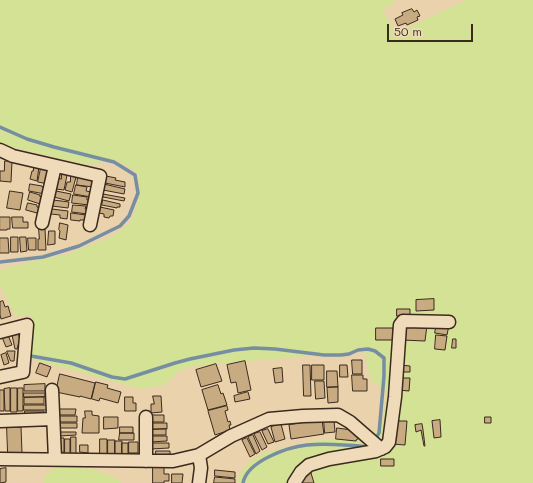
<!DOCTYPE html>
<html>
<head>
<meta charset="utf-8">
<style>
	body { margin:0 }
	#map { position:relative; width:533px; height:483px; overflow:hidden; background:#e9d2ac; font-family:Mali,sans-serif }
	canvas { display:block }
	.scale { position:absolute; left:387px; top:24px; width:86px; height:18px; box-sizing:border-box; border:2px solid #3b2a1e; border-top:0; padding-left:5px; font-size:12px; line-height:14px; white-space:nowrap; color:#3b2a1e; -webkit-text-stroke:3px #efdbb9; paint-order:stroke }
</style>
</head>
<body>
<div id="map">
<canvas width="533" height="483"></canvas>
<div class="scale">50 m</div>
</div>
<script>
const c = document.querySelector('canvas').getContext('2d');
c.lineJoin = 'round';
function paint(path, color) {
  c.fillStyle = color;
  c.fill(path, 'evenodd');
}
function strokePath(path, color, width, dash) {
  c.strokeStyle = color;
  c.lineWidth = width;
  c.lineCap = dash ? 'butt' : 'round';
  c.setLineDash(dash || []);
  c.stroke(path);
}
const green = new Path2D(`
	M0 0H396L383 11 397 33 465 0H533V483H238V478L248 463 263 453 322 439 365 441 382 424 387 392 371 380 364 351 194 366 179 371 164 385 141 389 27 358 31 316 15 315 0 286V270L41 259 65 255 113 236 130 222 136 209 140 193 137 172 114 159 88 165 12 147 0 143Z
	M55 467C77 468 105 467 121 483H43C44 475 50 472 55 467Z`);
const stream = new Path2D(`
	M0 127 27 139 54 147 114 162 135 175 138 193 129 216 120 226 79 246 43 257 0 262
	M31 356 71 363 112 377 125 379 175 363 190 359 234 350 254 348 275 349 324 355H341L349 354 358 350 368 349 375 351 384 358V376L379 433 375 440
	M243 483C247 461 288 447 307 445 328 443 349 445 370 447`);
const building = new Path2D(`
	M412 9 414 12 417 10 420 16 417 17 418 20 407 25 406 23 398 26 395 19 403 15 402 13Z
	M5 161H12L11 182 0 181V171H4Z
	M34 166 39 167 37 181 30 179 32 171H33Z
	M41 168 48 169V184L38 182Z
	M62 174 67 175 64 190 56 189 58 178 61 179Z
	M71 176 76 177 72 192 65 190 67 182H70Z
	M106 176 116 178 115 180 125 182V187L105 183Z
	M78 177 91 180V181L94 182 93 187 77 185Z
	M30 184 42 186V187L46 188 45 194 29 191Z
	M104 184 125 189 124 194 103 190Z
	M76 185 87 187 86 191 92 192 91 197 74 194Z
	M10 191 23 193 20 210 7 208Z
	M56 191 71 194 69 201 54 197Z
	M30 192 40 195V197H42L40 204 28 200Z
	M103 194 125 198 124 201 103 197Z
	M73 195 87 197V200H89V205L72 203Z
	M53 200 69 202 68 208 52 206Z
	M103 200 120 204V207H117V208L102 205Z
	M28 203 37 205V207L39 208 37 213 26 210Z
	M73 205 86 206 85 209H88L87 214 72 212Z
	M100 207 114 210 113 216H110L109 218 104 217V214L99 213Z
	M52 209 68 211 67 219 60 218V215L51 214Z
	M71 213 86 215V220H80V221L71 220Z
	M0 217H10V229H7V230H0Z
	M12 217H23V222H28V228H13Z
	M60 223 68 225 66 240 59 238 60 231 59 230Z
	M39 229H45L46 250H38V239H39Z
	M49 231H55V244L48 245Z
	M11 237H18V252H11Z
	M20 237H26L27 251 21 252Z
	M0 238H8L9 253H0Z
	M28 238H36V250H29Z
	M434 299V310L416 311V300Z
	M3 301 5 307 8 306 11 316 1 319 0 315V302Z
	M397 309H410V316H397Z
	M437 323 449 325 447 335 435 333Z
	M402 325H427L425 341 402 340Z
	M376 328H393V340H376Z
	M18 333 20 339 17 349H15L12 335Z
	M8 335 12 345 6 347 2 337Z
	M436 335 447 336 445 350 435 349Z
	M453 339H456V348H452Z
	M7 351H15L14 361H11Z
	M6 353 9 363 4 365 1 355Z
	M352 360H362V374H353Z
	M245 361 251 390 238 393 236 382 231 383 227 365Z
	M40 363 51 367 47 377 36 373Z
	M216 364 222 381 201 387 196 370Z
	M303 365H310L311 396H304Z
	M312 365H324V380H312Z
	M340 365H347L348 377H340Z
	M400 365 410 366V372H399Z
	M282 368 283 382 275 383 273 369Z
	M327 371H337L338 387H327Z
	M60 374 95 383 91 399 80 396V397L56 392Z
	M352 375H363V379H367V391H353Z
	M399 378H410L409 391 398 390Z
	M315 381H324L325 398 316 399Z
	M96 382 108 385 107 388 121 392 118 403 100 398 99 401 92 399Z
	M45 384V391H24V385Z
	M218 385 221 394 223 393 227 405 208 410 202 390Z
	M338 387V402L328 403 327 388Z
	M10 388V411H5L4 389Z
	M11 388H17V412H11Z
	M18 388H23V411H18Z
	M0 390H4V411H0Z
	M248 392 250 399 235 402 234 396Z
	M24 393H45V397H24Z
	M153 396H161L162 412 151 413V404H154Z
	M44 397V404H24V398Z
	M125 397H133V403H136V411H125Z
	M24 405H47V410H24Z
	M227 406 228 410 225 411 228 422 230 421 231 425H229L230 430 215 435 208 411Z
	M58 409H76L75 415H58Z
	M25 411H44V416H25Z
	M85 411H92V415L99 416V433H82L83 418H85Z
	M152 415H164V422H152Z
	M58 416H77V422H58Z
	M104 417H118V428L104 429Z
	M485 417H491V423H485Z
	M322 420 324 434 291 439 289 425Z
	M324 420H334L335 432 325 433Z
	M440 420 441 437 434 438 432 421Z
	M394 421H407L405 445 392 444Z
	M58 423H77V428H58Z
	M152 423H167V429H152Z
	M281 424 285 439 275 442 271 427Z
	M422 424 423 430 425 446H424L421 430 416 432 415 425Z
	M7 427H21L22 453H8Z
	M120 427H133V433H120Z
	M337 428 352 430 359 436 358 439H357L356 441 336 439Z
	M166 429V435H150V430Z
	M268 429 274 442 268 444 262 431Z
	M60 432H76V435L60 436Z
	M260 432 267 447 262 450 254 434Z
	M120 433H134V440H119Z
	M253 435 260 451 256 454 248 437Z
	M150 436H167V441L150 442Z
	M71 437H76V454L71 455Z
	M57 438H64V452L58 453Z
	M247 438 255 454 250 457 242 440Z
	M65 439H70V454H65Z
	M100 439H107V455H100Z
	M108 440H115V455H108Z
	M115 441H122V454H115Z
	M129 442H138V453H129Z
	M122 443H128V454H122Z
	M150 443H169V448L151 449Z
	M80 445H88V453L80 452Z
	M156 451H170V456H156Z
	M381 459H394V466H381Z
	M153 467H164V474H169V481H164V483H153Z
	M6 468V482L0 483V469Z
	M215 470 235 472V478L215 476Z
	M311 473 314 483H298L303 475Z
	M172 474H183L182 483H172Z
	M215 477 235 479V483H214Z`);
const minor = new Path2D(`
	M0 150 13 156 100 176 90 225
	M42 223 55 166
	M0 332 27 325 23 372 0 377
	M52 390 55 459
	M146 417V461
	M0 421 53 419
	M199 455 201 468 199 483
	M0 459 173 461 199 455 231 436 269 419 303 416 338 415 350 422 381 449
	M294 483 301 472 309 465 329 459 376 451 385 447 389 442 395 397 400 325 403 321 449 322`);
paint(green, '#d3e295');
strokePath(stream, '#768ea2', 3.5);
paint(building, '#c8ab81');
strokePath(building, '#3b2a1e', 1);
strokePath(minor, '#3b2a1e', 15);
strokePath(minor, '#efdbb9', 12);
</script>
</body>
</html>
